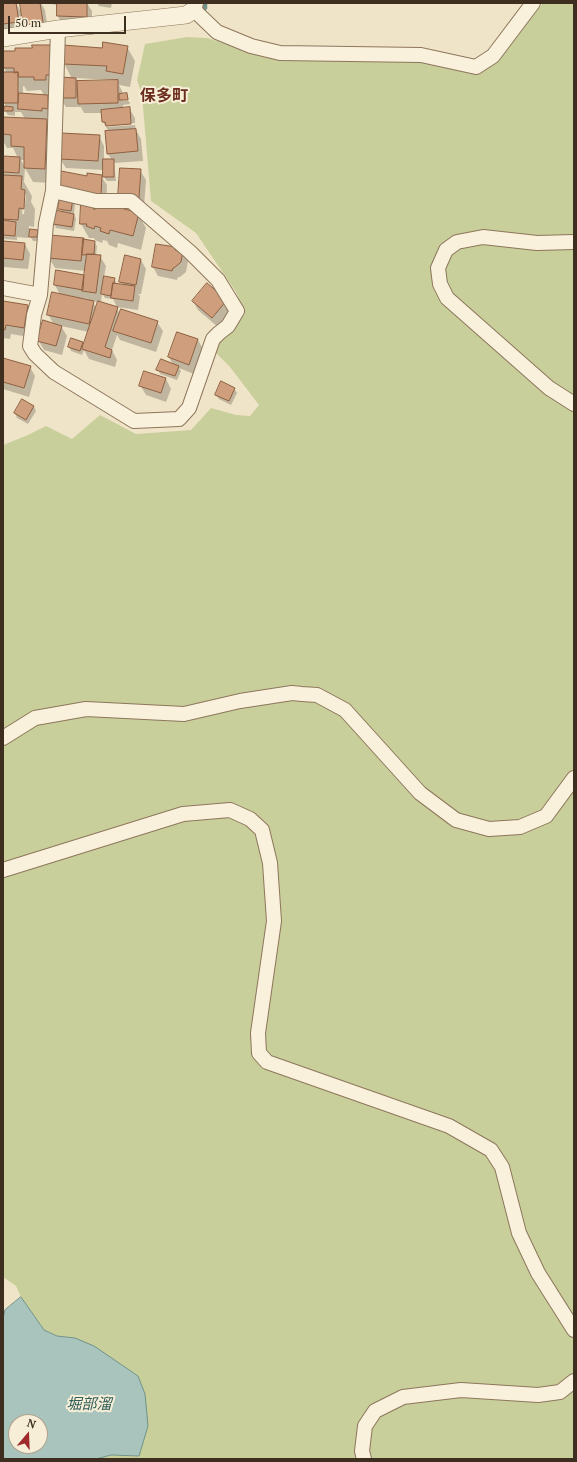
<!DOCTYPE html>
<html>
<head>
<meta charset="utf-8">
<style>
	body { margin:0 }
	#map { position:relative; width:577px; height:1462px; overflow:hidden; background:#f0e4c8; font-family:"PT Serif",serif }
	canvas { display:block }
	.frame { position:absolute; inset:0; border:4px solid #3d2e20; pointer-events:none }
	.north { position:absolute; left:8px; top:1414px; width:40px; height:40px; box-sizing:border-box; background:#f7eed8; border:1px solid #ada18e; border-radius:50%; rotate:19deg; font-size:11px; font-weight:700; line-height:16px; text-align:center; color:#3d2e20 }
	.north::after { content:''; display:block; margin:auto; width:14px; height:18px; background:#9e2a2b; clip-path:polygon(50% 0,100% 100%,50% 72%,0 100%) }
	.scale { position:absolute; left:8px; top:16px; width:118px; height:18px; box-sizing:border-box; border:2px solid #3d2e20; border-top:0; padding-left:5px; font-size:12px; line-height:14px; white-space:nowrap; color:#3d2e20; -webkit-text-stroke:3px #f7eed8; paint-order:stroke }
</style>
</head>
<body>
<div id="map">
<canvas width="577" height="1462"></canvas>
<div class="frame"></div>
<div class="north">N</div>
<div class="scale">50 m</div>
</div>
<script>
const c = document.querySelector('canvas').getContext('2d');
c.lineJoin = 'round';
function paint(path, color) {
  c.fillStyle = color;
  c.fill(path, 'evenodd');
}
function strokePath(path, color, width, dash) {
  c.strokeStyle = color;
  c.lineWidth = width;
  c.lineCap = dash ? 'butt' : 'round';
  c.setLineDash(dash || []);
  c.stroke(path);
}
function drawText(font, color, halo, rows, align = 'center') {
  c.font = font + ' "PT Serif","Noto Sans JP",serif';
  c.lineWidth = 4;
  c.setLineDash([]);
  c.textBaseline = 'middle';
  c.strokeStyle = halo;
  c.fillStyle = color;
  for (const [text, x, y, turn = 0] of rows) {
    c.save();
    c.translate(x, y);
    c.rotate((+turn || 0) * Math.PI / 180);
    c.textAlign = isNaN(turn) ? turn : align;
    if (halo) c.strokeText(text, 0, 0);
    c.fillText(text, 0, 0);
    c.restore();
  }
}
const green = new Path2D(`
	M543 3H574V1459H96L111 1455 139 1456 138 1376 75 1338 57 1336 44 1330 21 1297 16 1286 3 1277V445L28 435 46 426 72 439 100 415 136 434 191 430 211 408 236 415 250 416 259 405 230 367 213 350 245 314 236 292 196 233 151 201 142 95 137 80 145 44 187 37 207 38 278 60 330 59 420 61 475 74 490 65 506 50Z`);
const water = new Path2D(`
	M21 1297 44 1330 57 1336 75 1338 94 1346 138 1376 145 1394 148 1426 139 1456 111 1455 96 1459H3V1318L5 1310ZM16 1422H40V1446H16Z`);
const shadow = new Path2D(`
	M3 3H16L22 14 21 3H41L45 10 49 37 3 34Z
	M44 3H87L92 11V26H63L58 16V5Z
	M97 3H112L111 8 99 6Z
	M51 46 54 94H47L53 105V118L47 117 46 120 55 134 52 183 33 182 25 168 24 182 32 196 31 202 35 209 34 227 29 226V230L37 231 40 235V241H33L29 234 28 238 17 237V240L3 239V157L18 158 13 148H7L3 141V118L25 119 21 112H15V116L8 115 5 111 6 106 3 102V73H7L4 68 16 52ZM23 86H24L27 91 41 90 44 95 23 94ZM21 160H25V167ZM24 194 26 195 24 214H22Z
	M127 47 135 61 130 87 119 85 122 91 123 94H126L129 99H123V101H129L130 104 123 105V109L129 108 135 118V123L106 125V127L135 125 136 130 141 139 143 161 114 163 116 181H107L104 177V170L66 168 60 159 99 136 104 146V160H112L108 154 109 132 103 122 102 113H84L81 107H66L60 98 72 79 64 63 102 49ZM75 78 113 80V82H78Z
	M140 170 146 180 144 207 119 196Z
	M101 176 107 185 106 204 138 214 146 228 141 250 118 243 117 248 109 245 107 241 103 240 102 243 95 240 94 238H89L81 224 82 204 72 198 75 204 74 214 76 219 74 231 56 228 54 224 62 213 59 208 88 177ZM93 205 97 207 96 211Z
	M3 242 25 244 30 254 28 269 4 267 3 264Z
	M94 242 97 246 96 256H100L106 266 104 277 114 278 117 285H122L120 282 141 260 146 269 141 294H138L140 296 138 310 117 307 113 299 105 298 102 293 101 303 117 309 120 314 157 322 163 331 156 352 120 340 117 335 112 350 117 360 115 367 89 359 84 350 82 355 71 351 69 347 82 343 84 347 89 332 61 326 67 336 62 355 44 350 38 340 54 325 48 314 60 295 55 285 57 272 85 276 86 271 55 268 49 258ZM81 298 88 299 89 301 80 299ZM92 301 99 302 97 309Z
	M175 248 177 251 182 252 188 261 186 272 180 277H178L177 280 158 276 153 267Z
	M207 285 232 310 218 327 198 310 193 301Z
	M3 302 28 306 33 316 29 337 11 334 10 339 3 338Z
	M198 340 203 349 194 374 179 368 181 371 177 380 160 374 158 370 173 365 169 357Z
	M3 359 30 367 35 376 29 397 3 389Z
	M166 379 171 389 166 402 146 395 140 385Z
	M234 388 237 393 231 405 219 399 216 395Z
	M23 400 34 407 36 411 28 424 17 418 15 413Z`);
const stream = new Path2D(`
	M200 13 205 8V3`);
const building = new Path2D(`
	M3 3H16L19 22 3 24Z
	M20 3H40L44 28 24 31Z
	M57 3H87V17L57 16Z
	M103 42 128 46 123 74 106 71 107 66 63 64V45L102 48Z
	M32 45H51L50 75H46V80H34V77H18V72L14 73V68H3V51H15V48H32Z
	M3 72H18V103H3Z
	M60 77 76 78V98H59Z
	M118 80V103L78 104 77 81Z
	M19 93 48 95V109L42 108V111L18 109Z
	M127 93 128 100H119V94Z
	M5 106 13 107V111H4Z
	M130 107 131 124 106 126 105 122H102L101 110Z
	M3 117 47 119 45 169 24 168V147L11 146V135L3 134Z
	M136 129 138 151 107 154 105 131Z
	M61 133 100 135 98 161 59 159Z
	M3 156 20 157 19 173 3 172Z
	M103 159H114V177H103Z
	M120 168 141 169 139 198 118 197Z
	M61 171 87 176V173L102 175 101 195H83L59 188Z
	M3 175 22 176 21 189 25 190 24 209 19 208 18 220 3 219Z
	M60 197 73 199 71 211 58 209Z
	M81 203 95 206 93 209H96L97 205 106 204 139 213 133 236 110 230 109 234 100 231 101 228 95 226 94 229 86 226 87 224H80Z
	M55 210 74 214 72 227 53 224Z
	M3 220 16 222 15 236 3 235Z
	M30 229 38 230 37 237H29Z
	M50 235 84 238 81 261 48 258Z
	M83 239 95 241 94 254 82 255Z
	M3 241 25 243 23 260 3 258Z
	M156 244 176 247 175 250 183 251 181 262 174 268H173L172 271 152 267Z
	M87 254 101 255 96 293 82 291Z
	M125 255 141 259 136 285 119 282Z
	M56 270 84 275 83 290 54 285Z
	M104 276 115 278 114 283H113L111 296 101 294Z
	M113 283 135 286 133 301 111 298Z
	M207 283 227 300 212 318 192 301Z
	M52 292 94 301 89 324 47 315Z
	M3 301 28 305 24 328 6 325 5 330 3 329Z
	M98 301 118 307 105 347 112 350 110 358 82 349Z
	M121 309 158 321 151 343 113 331Z
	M43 320 62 326 56 346 37 341Z
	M177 332 198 339 189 365 168 357Z
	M71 338 83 342 80 351 68 347Z
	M3 358 31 366 24 388 3 382Z
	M161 359 179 366 175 376 156 370Z
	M144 371 166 378 161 393 139 386Z
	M221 381 235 388 229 401 215 395Z
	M22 399 34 406 26 420 14 413Z`);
const minor = new Path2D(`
	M196 3 194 10 217 32 251 46 280 53 421 55 476 67 493 56 533 3
	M574 242 537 243 483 237 457 242 446 250 438 268 440 284 447 298 549 388 574 404
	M3 288 40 295 46 224 53 191 58 29
	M40 295 34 315 30 346 35 354 54 372 134 421 179 419 189 408 213 339 219 333 228 326 237 311 218 280 190 252 131 201H96L53 191
	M3 738 35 718 86 709 184 714 240 701 292 693 302 694 317 695 345 710 420 793 456 820 489 829 520 827 546 816 574 778
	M3 870 183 814 230 810 250 819 262 830 270 863 274 921 258 1033 259 1053 267 1062 449 1126 491 1150 502 1167 519 1233 538 1273 574 1330
	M364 1459 362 1451 365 1426 375 1411 403 1397 461 1390 538 1395 560 1392 574 1381`);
const tertiary = new Path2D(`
	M3 38 58 29 186 15 194 10`);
const waterNames = [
	["堀部溜",89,1405]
];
const quarterNames = [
	["保多町",164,96]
];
paint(green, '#c9cf9b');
paint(water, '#a9c4bc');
strokePath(water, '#6f938a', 1);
paint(shadow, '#0003');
strokePath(stream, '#6f938a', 4.5);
paint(building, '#cf9f7d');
strokePath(building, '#8d5f41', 1);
strokePath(minor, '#8d765c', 16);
strokePath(tertiary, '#8d765c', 18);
strokePath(minor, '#faf1dc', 14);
strokePath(tertiary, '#faf1dc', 17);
drawText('italic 15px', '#2f5d5a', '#f7eed8', waterNames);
drawText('bold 16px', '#6b2e1e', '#f7eed8', quarterNames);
</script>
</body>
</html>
